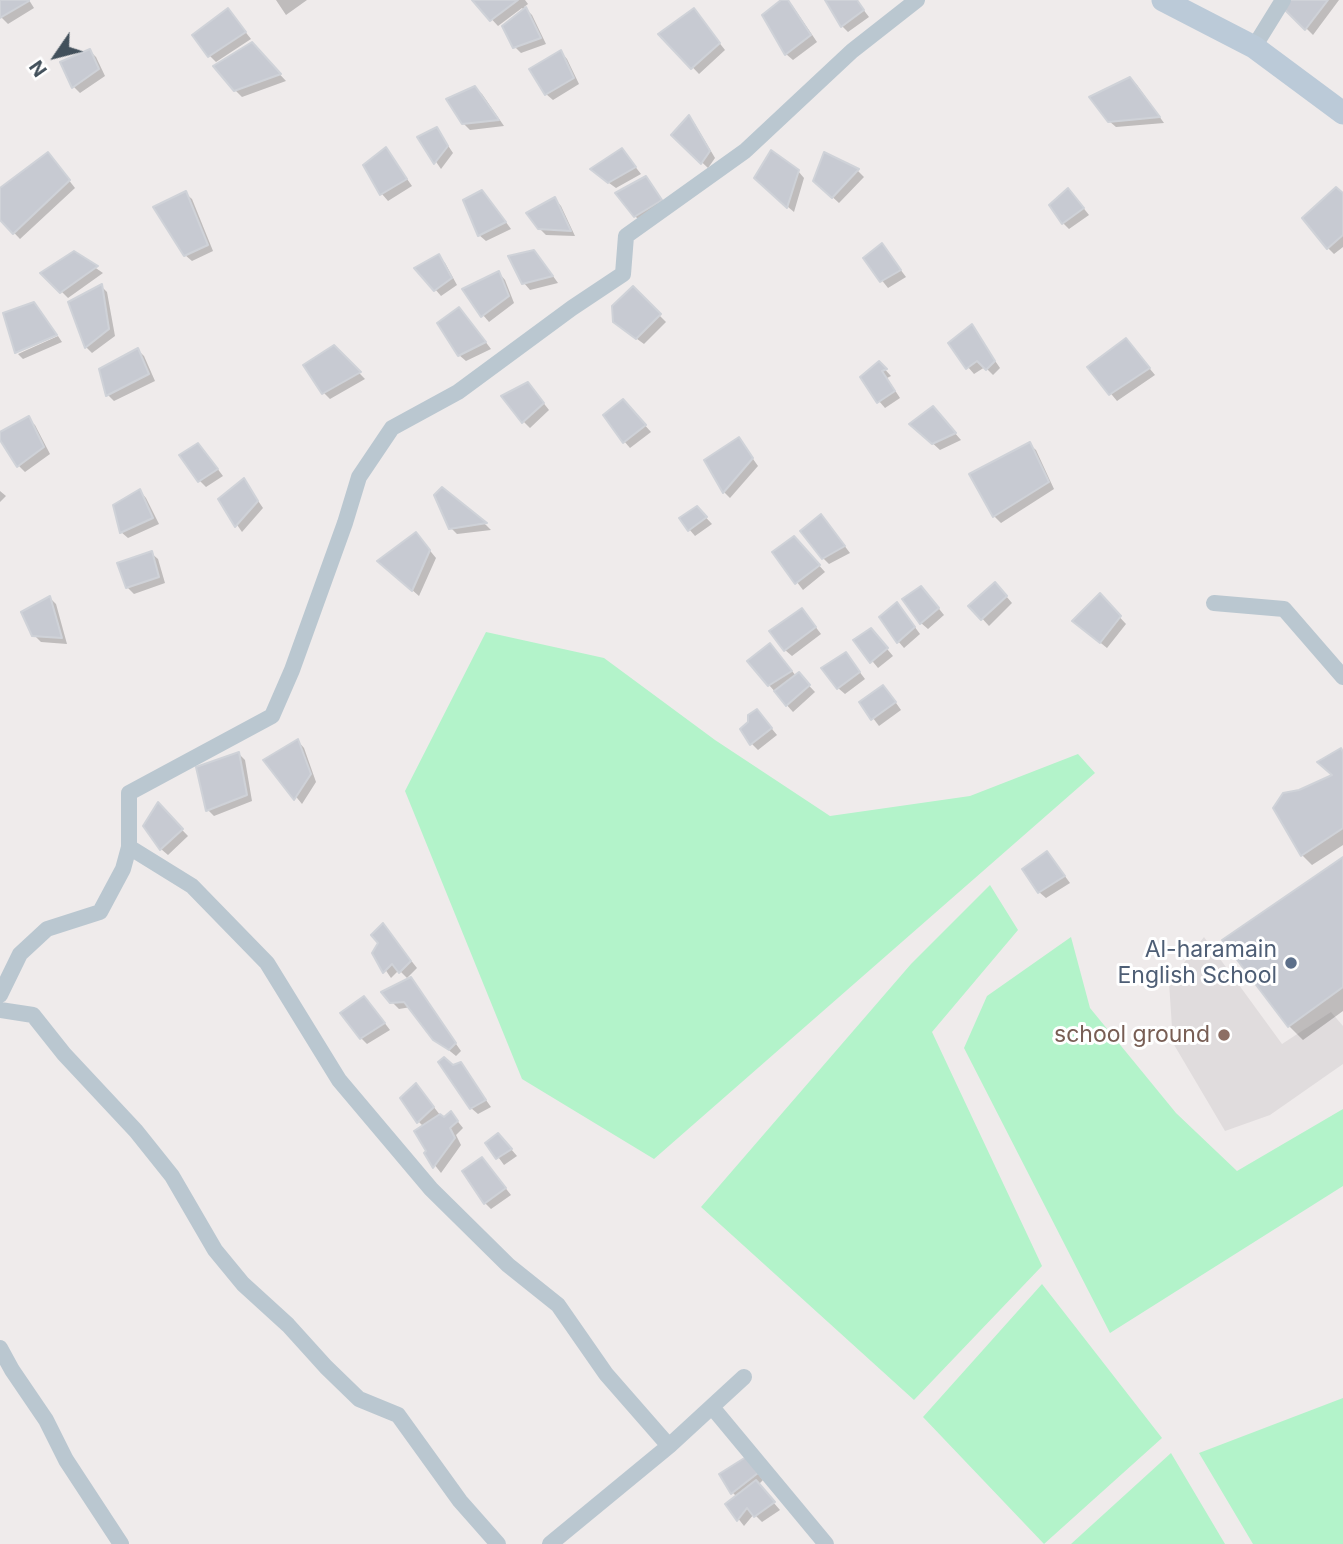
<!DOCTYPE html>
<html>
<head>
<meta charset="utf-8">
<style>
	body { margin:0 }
	#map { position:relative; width:1343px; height:1544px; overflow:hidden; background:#efebeb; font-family:Inter,sans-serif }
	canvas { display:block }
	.north { position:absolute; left:21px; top:21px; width:70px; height:70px; -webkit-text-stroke:5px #fff; paint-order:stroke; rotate:235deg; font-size:19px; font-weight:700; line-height:28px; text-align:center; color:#42505b }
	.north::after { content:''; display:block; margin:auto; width:24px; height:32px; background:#42505b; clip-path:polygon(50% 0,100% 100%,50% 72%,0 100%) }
</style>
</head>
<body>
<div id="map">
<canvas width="1343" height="1544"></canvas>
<div class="north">N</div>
</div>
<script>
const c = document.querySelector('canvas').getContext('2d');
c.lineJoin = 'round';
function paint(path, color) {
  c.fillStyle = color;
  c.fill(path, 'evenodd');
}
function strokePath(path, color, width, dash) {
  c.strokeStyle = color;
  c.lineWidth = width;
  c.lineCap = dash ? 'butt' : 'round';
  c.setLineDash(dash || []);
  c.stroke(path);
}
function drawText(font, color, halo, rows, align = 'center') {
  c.font = font + ' Inter,sans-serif';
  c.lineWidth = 6;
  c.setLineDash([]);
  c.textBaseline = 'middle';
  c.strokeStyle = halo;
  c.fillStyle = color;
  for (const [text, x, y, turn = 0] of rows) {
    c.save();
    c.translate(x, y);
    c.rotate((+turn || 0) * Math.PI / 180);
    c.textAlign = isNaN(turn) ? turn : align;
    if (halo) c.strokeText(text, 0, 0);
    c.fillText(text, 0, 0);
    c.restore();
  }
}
const education = new Path2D(`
	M1204 937 1282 1044 1331 1012 1343 1026V1064L1270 1115 1225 1131 1173 1043 1169 982Z`);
const green = new Path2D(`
	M486 632 604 658 715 740 830 816 970 796 1078 754 1095 773 654 1159 522 1079 405 791Z
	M990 885 1018 930 932 1032 1042 1266 914 1400 701 1207 911 964Z
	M1071 937 1090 1008 1176 1113 1237 1171 1343 1109V1186L1110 1333 964 1048 987 996Z
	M1042 1284 1162 1438 1044 1544 923 1417Z
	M1343 1398V1544H1253L1199 1453Z
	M1171 1453 1225 1544H1071Z`);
const shadow = new Path2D(`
	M0 0H29L34 8 8 24 0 16Z
	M276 0H307L286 15Z
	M474 0H525L528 4 524 7 532 15 546 44 521 53 515 47 524 10 522 8 498 26Z
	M783 0H787L792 5 817 42 793 60 786 54Z
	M827 0H856L869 17 848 32 842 26Z
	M1292 0H1339L1313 35 1286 8Z
	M228 10 251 39 216 62 209 55Z
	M694 11 725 50 699 74 661 34Z
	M90 51 96 57 105 76 80 93 74 87Z
	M258 51 286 81 242 97 235 90Z
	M561 52 567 59 579 84 553 100 546 94Z
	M1130 79 1137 85 1164 123 1116 127 1109 121Z
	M475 88 482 94 504 126 470 130 463 123Z
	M689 118 695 124 715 158 708 168 673 135Z
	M437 129 453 153 441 169 419 137Z
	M386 149 412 186 388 201 382 194 365 165Z
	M622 150 641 174 616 188 598 175Z
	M825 154 858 171 864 177 839 203 815 181Z
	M54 161 75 188 20 239 0 218V190Z
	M798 171 804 178 794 212 762 185Z
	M646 178 667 207 642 223 635 216Z
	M185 193 192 199 213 251 192 261 185 255Z
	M1074 196 1089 215 1069 229 1063 223Z
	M1343 196V247L1334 254 1328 248Z
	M489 199 511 229 486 241 479 235Z
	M555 199 561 206 575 236 546 235 539 228Z
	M882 245 906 277 888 288 865 259Z
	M74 253 103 273 68 298 43 273Z
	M439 257 445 263 457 285 441 296 435 289Z
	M540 258 558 283 530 290 524 283Z
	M499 273 505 280 514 303 489 322 483 315Z
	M101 286 107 292 115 336 92 353 86 347 70 303Z
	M633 289 666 322 644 344 622 328Z
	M465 315 491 349 466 361 459 355Z
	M972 327 1000 368 993 375 985 367 974 374 968 367Z
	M58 336 62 342 23 359 18 354Z
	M334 347 365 379 330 399 324 393Z
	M1132 347 1155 375 1117 401 1089 367Z
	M138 350 144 356 155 381 114 401 108 395Z
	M879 363 891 376 887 378 900 398 885 408 879 401Z
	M534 391 549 410 530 428 523 421Z
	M623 401 651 432 630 448 624 441Z
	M939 415 961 440 940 450 918 430Z
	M28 419 35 425 50 454 25 472 19 466 0 434Z
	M739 439 758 466 730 498 724 492Z
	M1029 444 1036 450 1054 489 1001 523 994 516 972 475Z
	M204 451 223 476 206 487 199 480Z
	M244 480 263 508 242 532 220 500Z
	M442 490 486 525 491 530 457 534 451 528Z
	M0 491 6 496 0 502Z
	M140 491 146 498 159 524 128 538 121 532Z
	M697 508 712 524 695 536 689 529Z
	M827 523 850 553 829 564 823 558Z
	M422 541 436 558 419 596 386 567Z
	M801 545 825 572 803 590 775 553Z
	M151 553 158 559 165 583 134 594 127 587Z
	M1001 590 1012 603 989 626 971 606Z
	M928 595 944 615 928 629 921 623Z
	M1100 596 1126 624 1107 648 1081 627Z
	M50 598 56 604 67 644 41 642 34 635Z
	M903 611 920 634 904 648 898 641Z
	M808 617 821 634 792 656 785 650Z
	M877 637 893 656 878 668 855 640Z
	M777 652 796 676 798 674 815 692 793 712 769 685Z
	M846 654 865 679 845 694 838 688Z
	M889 693 901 710 879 726 861 702Z
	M763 718 777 735 758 750 752 744Z
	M298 741 304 748 316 782 302 804 266 760Z
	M1343 752V845L1312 865 1302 855 1299 792 1334 776Z
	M239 754 245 760 252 801 214 816 208 810Z
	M158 805 188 836 168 855 161 849Z
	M1343 859V1011L1303 1040 1289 1026 1224 940Z
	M1053 860 1070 883 1046 898 1039 892Z
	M383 925 417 968 407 978 399 970 391 978 374 953 381 943Z
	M411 980 461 1051 456 1056 435 1039 411 1007 399 1009 392 1002Z
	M371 1005 390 1030 367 1044 361 1038Z
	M460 1064 491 1107 478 1114 471 1108 453 1067Z
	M422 1092 444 1120 451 1113 463 1128 456 1135 461 1145 441 1173 426 1154 429 1151 424 1127 418 1121Z
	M505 1142 517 1156 504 1165 488 1143Z
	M488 1166 511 1195 491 1209 485 1203Z
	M746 1459 763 1480 758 1485 780 1510 762 1522 754 1514 744 1526 727 1504 737 1497 733 1493Z`);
const building = new Path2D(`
	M0 0H29V1L0 18Z
	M472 0H518L490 21Z
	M781 0H788L811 35 785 55 762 15Z
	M825 0H857L864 10 841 27Z
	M1290 0H1328L1305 30 1284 9Z
	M526 7 541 38 513 48 502 26Z
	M228 8 246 32 208 57 192 35Z
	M694 8 720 43 691 69 658 34Z
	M252 42 281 74 234 91 213 66Z
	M90 49 99 69 72 88 60 62Z
	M561 50 574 78 545 95 529 69Z
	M1130 77 1160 117 1108 122 1089 97Z
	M475 86 499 120 462 124 446 99Z
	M689 115 710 151 701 164 671 135Z
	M437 127 448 146 434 164 417 137Z
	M386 147 407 179 380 195 363 165Z
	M622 148 636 167 608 183 590 169Z
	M771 150 799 170 787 208 754 178Z
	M48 152 70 180 13 234 0 220V188Z
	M824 152 859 169 832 198 813 181Z
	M646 176 662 200 634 217 615 193Z
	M1336 187 1343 193V235L1327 249 1302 218Z
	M1068 188 1084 208 1062 224 1049 205Z
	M482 190 506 222 478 236 463 200Z
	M186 191 208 245 184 256 153 207Z
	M555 197 571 231 538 229 526 213Z
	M882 243 901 270 880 282 863 258Z
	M534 250 553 276 522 284 508 256Z
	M74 251 98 266 60 293 40 273Z
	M439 254 452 278 434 291 414 268Z
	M499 271 509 296 481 317 462 289Z
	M102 284 109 329 85 348 68 302Z
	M633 286 661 314 636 339 613 322 612 306Z
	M34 302 57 335 15 353 3 313Z
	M459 307 486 342 458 356 437 323Z
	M972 324 995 361 986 370 977 361 966 369 948 343Z
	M1126 338 1150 368 1109 395 1087 367Z
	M334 345 361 372 322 394 303 365Z
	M138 348 149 374 106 396 99 369Z
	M879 361 887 369 882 371 895 391 877 403 860 377Z
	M528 382 544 403 522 423 501 396Z
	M623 399 646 425 623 443 603 415Z
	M933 406 956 433 932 444 909 424Z
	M29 416 44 447 17 467 0 440V432Z
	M739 437 753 458 723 493 704 460Z
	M1030 442 1049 482 993 517 969 474Z
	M198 443 218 469 198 482 179 455Z
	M244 478 258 501 235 527 218 499Z
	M442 487 487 523 449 529 434 495Z
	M140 489 153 518 120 533 113 505Z
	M697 506 707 517 688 531 679 518Z
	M821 514 845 546 822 559 800 531Z
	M416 532 430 550 412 591 377 561Z
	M794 536 820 565 795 584 772 552Z
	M152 551 159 577 126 588 117 563Z
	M995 582 1007 596 981 620 968 606Z
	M921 586 939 608 920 624 902 599Z
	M1100 593 1121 616 1100 643 1072 621Z
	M50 596 62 638 32 636 21 612Z
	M897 602 915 627 897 643 879 617Z
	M802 608 816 627 784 651 769 631Z
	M871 628 888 648 870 663 853 640Z
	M770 643 792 671 768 686 747 661Z
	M846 652 860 672 837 689 821 668Z
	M799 672 810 685 786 706 774 691Z
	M883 685 896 702 871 720 859 702Z
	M757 709 772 728 750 745 740 729 748 722V715Z
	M298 739 311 774 294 800 263 760Z
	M1341 748 1343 752V828L1301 856 1273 808 1283 793 1299 790 1332 775 1317 762Z
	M239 752 247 795 206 811 196 767Z
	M158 802 183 829 160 850 143 826Z
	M1047 851 1065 876 1038 893 1022 869Z
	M1343 857V987L1288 1027 1222 940Z
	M383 923 411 961 399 973 392 964 383 973 372 953 378 943 371 935Z
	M411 977 456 1043 449 1050 433 1040 404 1002 390 1003 381 992Z
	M364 996 385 1023 360 1039 340 1013Z
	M444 1057 453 1065 461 1062 486 1100 470 1109 438 1062Z
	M416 1083 434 1107 417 1123 400 1098Z
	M451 1111 458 1121 450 1128 455 1138 433 1168 424 1153 426 1151 414 1131 440 1114 444 1117Z
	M498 1133 512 1149 496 1159 485 1143Z
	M482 1157 506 1188 484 1204 462 1171Z
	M746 1457 758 1473 731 1494 719 1474Z
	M756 1480 775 1502 754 1517 747 1508 737 1521 725 1504Z`);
const minor = new Path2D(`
	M1254 47 1283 0
	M1214 603 1284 609 1343 677
	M129 847 192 886 267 963 339 1080 431 1189 508 1265 558 1305 606 1374 669 1446 744 1377
	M0 995 20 954 47 929 100 912 123 869 129 847V793L272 716 292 670 345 523 359 477 392 428 458 392 572 308 623 274 626 236 745 151 852 51 917 0
	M0 1010 33 1015 64 1054 136 1131 172 1176 215 1250 243 1284 288 1325 326 1367 359 1399 398 1415 460 1501 498 1544
	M0 1348 12 1370 46 1420 66 1460 121 1544
	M712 1407 826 1544
	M550 1544 669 1446`);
const secondary = new Path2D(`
	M1163 0 1254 47 1343 113`);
const markers = [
	[1291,963,7,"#5c6f8a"],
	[1224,1035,7,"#8d6e63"]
];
const serviceNames = [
	["Al-haramain",1277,950],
	["English School",1277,976]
];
const educationNames = [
	["school ground",1210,1035]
];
paint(education, '#e0dcdd');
paint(green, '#b3f3ca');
paint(shadow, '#0003');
paint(building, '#c7cad2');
strokePath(building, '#cfd2d8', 2);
strokePath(minor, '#bac7d0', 16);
strokePath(secondary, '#bbcad8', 23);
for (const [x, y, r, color] of markers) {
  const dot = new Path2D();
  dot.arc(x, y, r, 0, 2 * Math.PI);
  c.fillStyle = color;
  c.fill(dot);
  strokePath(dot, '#fff', 2.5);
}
drawText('23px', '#4e5e75', '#fff', serviceNames, 'right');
drawText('23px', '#785e54', '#fff', educationNames, 'right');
</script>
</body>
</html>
